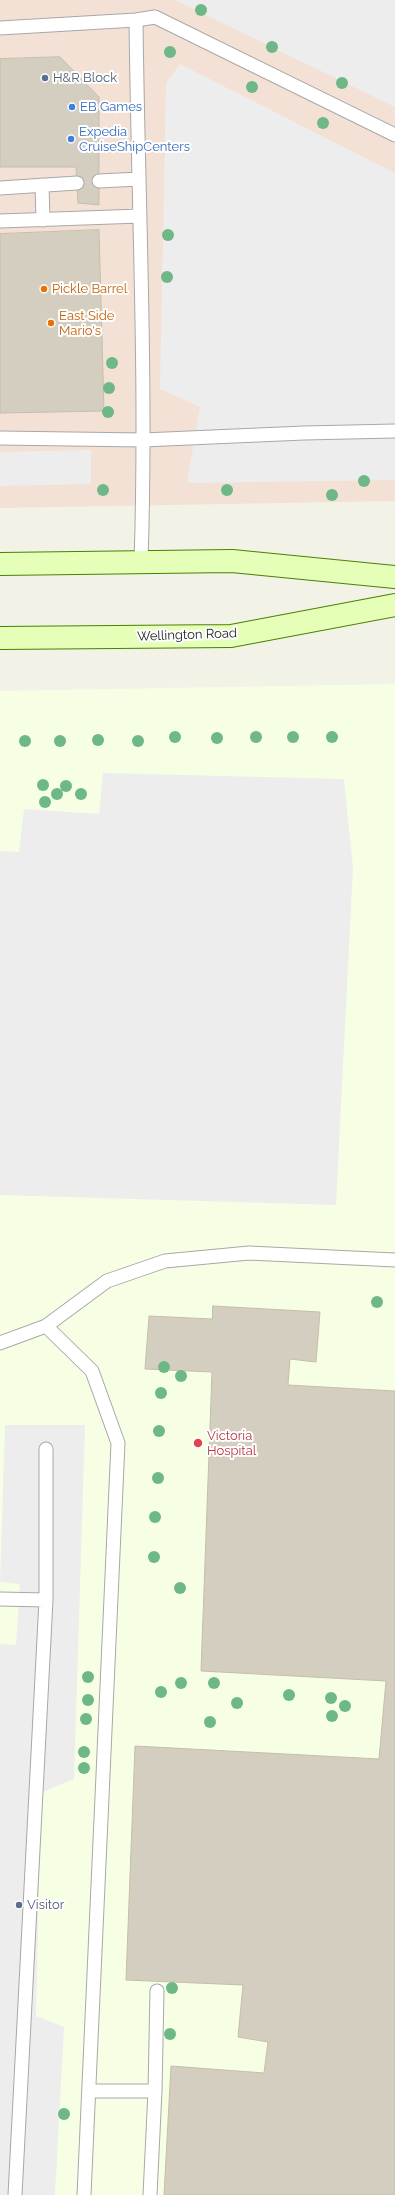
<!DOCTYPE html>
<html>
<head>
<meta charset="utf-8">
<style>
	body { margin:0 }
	canvas { display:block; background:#f2f2e7 }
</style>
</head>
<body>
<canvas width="395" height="2195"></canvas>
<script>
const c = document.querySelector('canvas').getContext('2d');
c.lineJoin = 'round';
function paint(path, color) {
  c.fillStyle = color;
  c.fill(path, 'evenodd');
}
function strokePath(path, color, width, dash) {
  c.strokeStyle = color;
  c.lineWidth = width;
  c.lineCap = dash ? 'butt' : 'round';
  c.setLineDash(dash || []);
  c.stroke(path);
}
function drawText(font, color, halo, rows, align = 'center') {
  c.font = font + ' Raleway,sans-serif';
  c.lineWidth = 4;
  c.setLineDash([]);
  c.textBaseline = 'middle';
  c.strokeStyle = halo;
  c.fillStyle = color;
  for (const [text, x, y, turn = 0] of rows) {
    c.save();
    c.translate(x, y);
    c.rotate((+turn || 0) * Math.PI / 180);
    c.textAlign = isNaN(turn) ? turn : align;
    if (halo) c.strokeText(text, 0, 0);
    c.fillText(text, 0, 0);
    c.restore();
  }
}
const commercial = new Path2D(`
	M0 0H395V501L0 508Z`);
const education = new Path2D(`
	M395 684V2195H0V691Z`);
const parking = new Path2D(`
	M175 0H395V107Z
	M180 64 395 173V480L187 483 200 407 160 389 166 83Z
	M91 450V484L0 486V452Z
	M103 773 344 779 353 868 336 1205 0 1195V851L19 852 24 809 99 814Z
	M5 1425H85L74 1779 41 1793 36 2016 64 2027 55 2195H0V1644L16 1645 20 1584 0 1582Z`);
const building = new Path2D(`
	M60 57 99 97V205L78 203 76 167H0V59Z
	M99 230 104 411 0 413V234Z
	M213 1306 320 1312 316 1362 290 1359 288 1385 395 1391V2195H164L171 2066 264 2073 268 2042 238 2037 243 1985 126 1980 135 1746 379 1759 386 1681 201 1671 212 1372 145 1369 149 1316 212 1319Z`);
const service = new Path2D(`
	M0 28 136 20
	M99 181 139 179
	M42 185 43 220
	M0 188 77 183
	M0 221 140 216
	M0 438 143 440 304 433 395 431
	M141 562C147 381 138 200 136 20L155 17 395 135
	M46 1326 92 1371 118 1443 84 2195
	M0 1343 46 1326 107 1281 165 1261 249 1253 395 1260
	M0 1599 46 1600
	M89 2091H155L150 2195
	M155 2091 157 1991
	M15 2195 46 1600V1449`);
const secondary = new Path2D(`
	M0 564 232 561 395 577
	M0 638 231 636 395 605`);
const trees = [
	[201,10],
	[272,47],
	[170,52],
	[342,83],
	[252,87],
	[323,123],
	[168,235],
	[167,277],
	[112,363],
	[109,388],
	[108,412],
	[364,481],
	[103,490],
	[227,490],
	[332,495],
	[175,737],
	[256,737],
	[293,737],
	[332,737],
	[217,738],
	[98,740],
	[25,741],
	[60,741],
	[138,741],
	[43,785],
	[66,786],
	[57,794],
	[81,794],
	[45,802],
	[377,1302],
	[164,1367],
	[181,1376],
	[161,1393],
	[159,1431],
	[158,1478],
	[155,1517],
	[154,1557],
	[180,1588],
	[88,1677],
	[181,1683],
	[214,1683],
	[161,1692],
	[289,1695],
	[331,1698],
	[88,1700],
	[237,1703],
	[345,1706],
	[332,1716],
	[86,1719],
	[210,1722],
	[84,1752],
	[84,1768],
	[172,1988],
	[170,2034],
	[64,2114]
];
const markers = [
	[45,78,4,"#5c6f8a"],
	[72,107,4,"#3f7fe0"],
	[71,139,4,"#3f7fe0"],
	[44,289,4,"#e8710a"],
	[51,323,4,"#e8710a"],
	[198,1443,5,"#e0444e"],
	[19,1905,4,"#5c6f8a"]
];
const serviceNames = [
	["H&R Block",53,78],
	["Visitor",27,1905]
];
const shopNames = [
	["EB Games",80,107],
	["Expedia",79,132],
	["CruiseShipCenters",79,147]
];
const foodNames = [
	["Pickle Barrel",52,289],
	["East Side",59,316],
	["Mario's",59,331]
];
const streetNames = [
	["Wellington Road",187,635,-2]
];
const healthNames = [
	["Victoria",207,1436],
	["Hospital",207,1451]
];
paint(commercial, '#f4e1d5');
paint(education, '#f6ffe4');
paint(parking, '#ededed');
paint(building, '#d3cec0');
strokePath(building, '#c6bfa8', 1);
strokePath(service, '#a8a8a8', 15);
strokePath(secondary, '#498100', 24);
strokePath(service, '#fff', 13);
strokePath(secondary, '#e5ffb9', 22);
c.fillStyle = '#6eb887';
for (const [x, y] of trees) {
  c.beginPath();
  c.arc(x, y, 6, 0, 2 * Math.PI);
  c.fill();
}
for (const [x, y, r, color] of markers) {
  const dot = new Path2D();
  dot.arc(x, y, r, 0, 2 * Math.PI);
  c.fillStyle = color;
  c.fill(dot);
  strokePath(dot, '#fff', 1.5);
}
drawText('13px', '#4e5e75', '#fff', serviceNames, 'left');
drawText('13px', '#366cbe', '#fff', shopNames, 'left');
drawText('13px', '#c56008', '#fff', foodNames, 'left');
drawText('13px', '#212121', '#fff', streetNames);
drawText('13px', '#be3a42', '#fff', healthNames, 'left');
</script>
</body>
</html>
